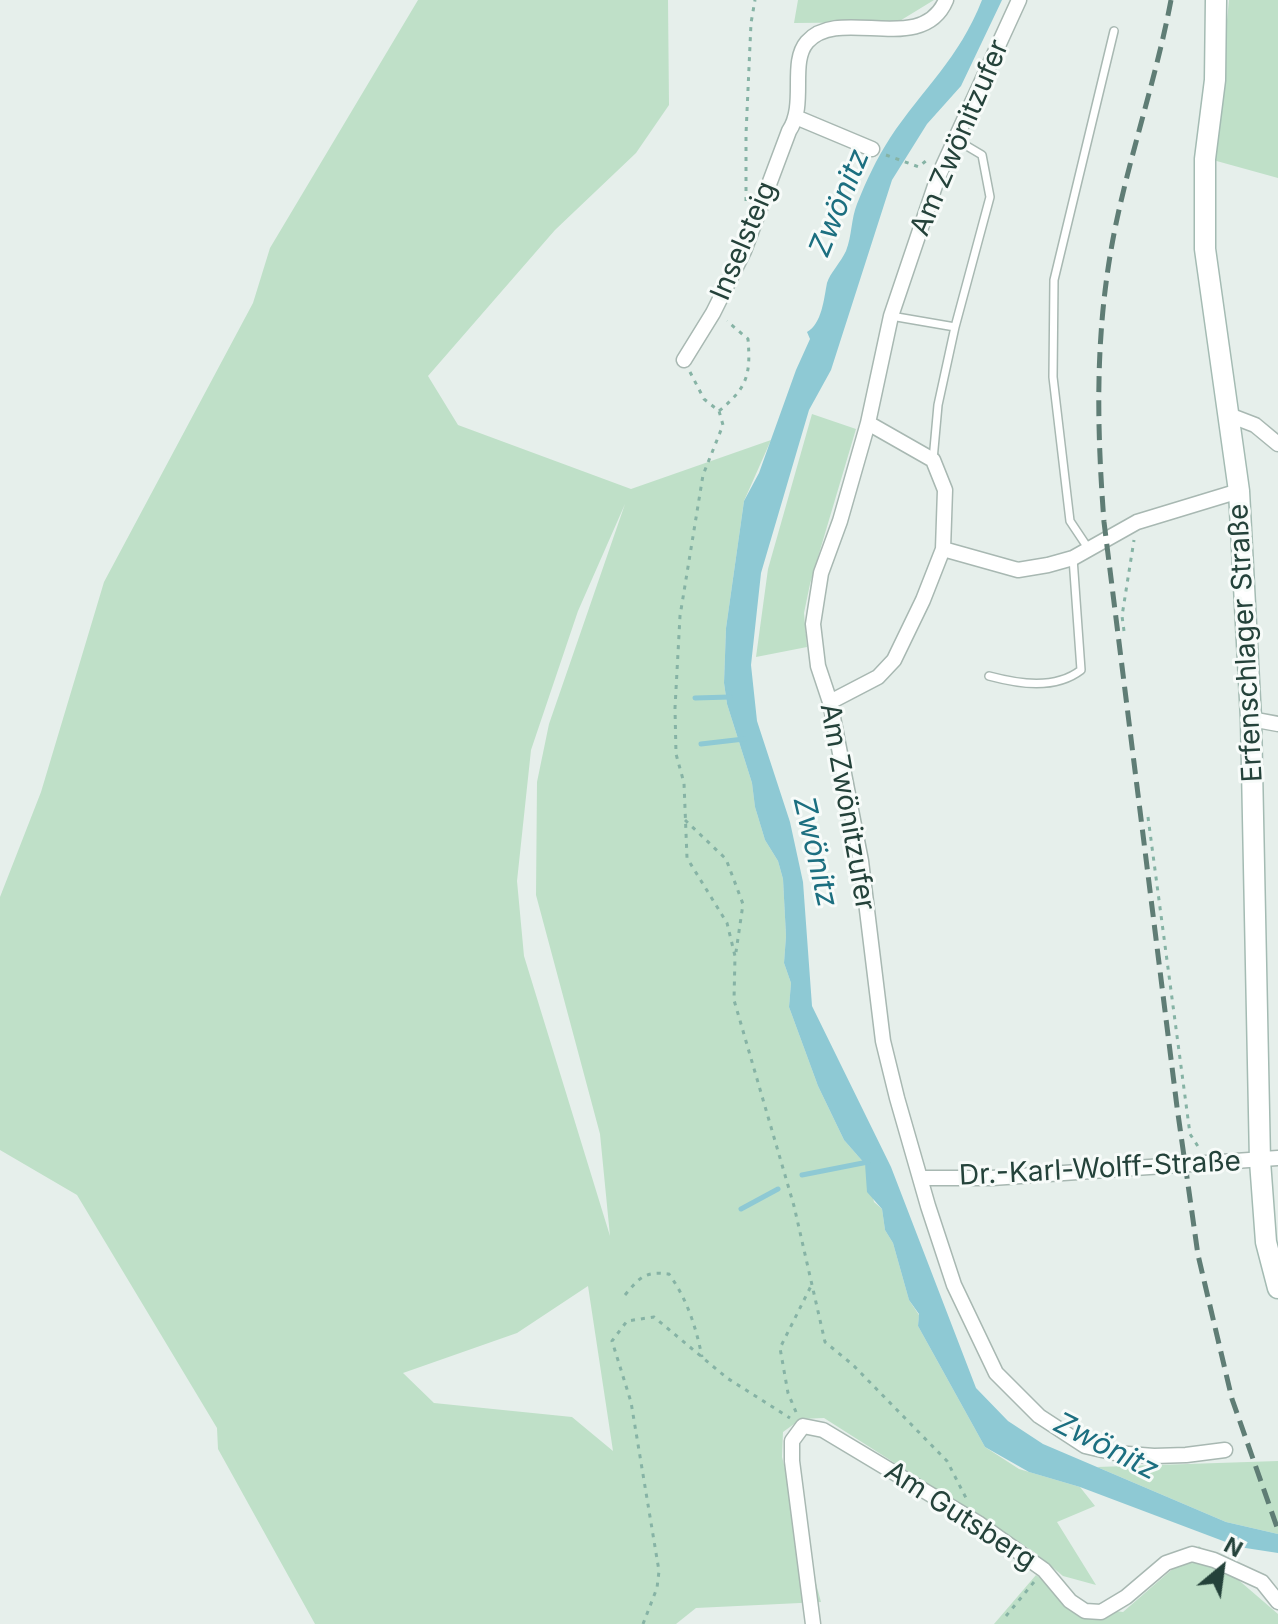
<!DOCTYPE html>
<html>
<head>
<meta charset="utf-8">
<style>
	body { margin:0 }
	#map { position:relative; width:1278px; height:1624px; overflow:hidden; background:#e6efeb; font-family:Inter,sans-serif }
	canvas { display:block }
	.north { position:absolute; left:1182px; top:1528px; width:80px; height:80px; -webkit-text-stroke:6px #f7fbf9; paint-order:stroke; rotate:29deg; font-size:22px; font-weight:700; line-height:32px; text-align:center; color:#24423a }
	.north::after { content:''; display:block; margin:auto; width:28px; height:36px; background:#24423a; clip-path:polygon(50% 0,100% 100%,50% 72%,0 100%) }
</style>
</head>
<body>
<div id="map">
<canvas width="1278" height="1624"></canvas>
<div class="north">N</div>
</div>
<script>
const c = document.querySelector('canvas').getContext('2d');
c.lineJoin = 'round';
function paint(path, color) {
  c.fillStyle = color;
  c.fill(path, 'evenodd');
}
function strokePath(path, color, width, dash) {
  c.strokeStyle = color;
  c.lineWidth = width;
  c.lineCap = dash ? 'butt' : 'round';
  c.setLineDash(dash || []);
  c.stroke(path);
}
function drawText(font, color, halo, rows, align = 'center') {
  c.font = font + ' Inter,sans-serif';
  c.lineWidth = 6;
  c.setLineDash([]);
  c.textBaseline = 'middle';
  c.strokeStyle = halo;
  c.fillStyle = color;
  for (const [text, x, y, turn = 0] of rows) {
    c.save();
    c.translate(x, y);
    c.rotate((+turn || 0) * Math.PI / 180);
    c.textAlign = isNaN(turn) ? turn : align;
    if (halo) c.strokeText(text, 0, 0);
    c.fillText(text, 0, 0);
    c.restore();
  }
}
const green = new Path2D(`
	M418 0H668L669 105 636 153 555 230 428 376 458 425 631 489 771 440 744 501 726 628 724 683 727 704 752 783 755 807 765 840 778 861 783 879 786 936 784 963 791 983 789 1007 818 1086 844 1140 865 1164 874 1202 882 1209 885 1230 893 1243 909 1300 919 1315 918 1326 985 1447 1019 1469 1080 1487 1095 1506 1057 1522 1096 1585 1063 1576 1033 1551 824 1418 801 1419 783 1432 782 1457 821 1602 696 1608 676 1624H315L218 1449 217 1428 77 1195 0 1150V897L41 792 104 582 253 303 270 248ZM625 504 549 724 537 782 536 895 600 1134 610 1236 524 956 517 881 531 750 578 611ZM588 1286 613 1451 572 1417 434 1403 403 1373 517 1333Z
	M798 0H934L898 22 794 23Z
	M1229 0H1278V178L1213 160Z
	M812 414 856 429 810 584 804 613 807 647 756 657 768 569Z
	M1278 1461V1534L1226 1522 1097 1467Z
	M1199 1546 1278 1614V1624H994L1036 1575 1078 1606 1123 1612Z`);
const water = new Path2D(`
	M982 0H1002L961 86 927 124 892 180 831 370 809 410 761 573 751 665 757 721 790 822 803 882 812 1006 891 1167 976 1388 1008 1421 1043 1444 1226 1522 1278 1534V1553L1239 1547 1080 1487 1029 1472 985 1447 918 1326 919 1314 909 1300 893 1243 885 1230 882 1209 867 1192 865 1164 844 1140 818 1086 789 1007 791 983 784 963 786 936 783 879 778 861 765 840 755 807 752 783 727 704 724 683 726 628 744 501 759 473 796 370 810 339 807 332C822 324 824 298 827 283 830 273 841 262 846 251 852 236 851 219 857 204 866 181 877 158 890 138 923 88 959 59 982 0Z`);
const stream = new Path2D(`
	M695 698 730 697
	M701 744 744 739
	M802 1175 868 1162
	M741 1209 778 1189`);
const path = new Path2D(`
	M886 155 919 167 929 158
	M746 201V134L751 23 755 0
	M690 372 704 399 719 411 723 425 703 475 680 616 675 708 676 754 684 783 687 858 727 923 735 956 734 1000 794 1206 825 1342 853 1365 947 1461 966 1498
	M719 411C747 388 751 375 748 339L727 321
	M1124 631 1122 616 1134 540
	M1148 817 1190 1134 1201 1151
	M685 820 726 859 743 904 736 952
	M625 1295C640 1277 645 1271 669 1274 687 1299 696 1327 702 1357
	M796 1412 788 1393 780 1348 811 1286
	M1006 1616 1034 1582
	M643 1624 657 1588 659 1571 631 1402 612 1341 627 1321 654 1317 727 1378 790 1418`);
const lane = new Path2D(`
	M891 316 955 327
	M933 460 938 405 955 327 990 197 982 155 955 139
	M1088 548 1070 521 1053 377 1054 280 1114 31
	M989 676C1019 684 1055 690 1081 670L1073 558`);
const street = new Path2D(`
	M1019 0 938 177 891 316 868 423 840 521 821 573 813 624 818 666 830 702 861 861 883 1041 897 1098 928 1206 954 1285 996 1373 1039 1416 1085 1446 1115 1453 1154 1456 1186 1455 1225 1450
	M798 118 872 149
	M684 360 713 313 744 251 789 131C807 104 789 63 807 42 839 5 922 57 946 0
	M1229 415 1255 425 1278 444
	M943 549 1018 570 1048 565 1073 558 1137 522 1239 491
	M830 702 878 677 894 660 923 600 943 549 945 490 933 460 868 423
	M1251 719 1278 724
	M922 1178H992L1278 1158
	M813 1624 792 1461V1441L803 1426 823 1430 978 1523 1044 1570 1070 1601 1085 1611 1101 1612 1126 1597 1166 1563 1192 1554 1214 1560 1262 1582 1278 1602`);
const secondary = new Path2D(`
	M1216 0 1215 80 1205 159V249L1239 491 1251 719 1260 1161 1266 1242 1278 1288`);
const rail = new Path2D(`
	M1171 0C1157 74 1133 145 1117 219 1095 322 1096 417 1104 522L1177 1107 1198 1255 1232 1399 1278 1530`);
const streetNames = [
	["Am Zwönitzufer",960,138,-67],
	["Inselsteig",744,241,-67],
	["Erfenschlager Straße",1246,643,-93],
	["Am Zwönitzufer",847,807,80],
	["Dr.-Karl-Wolff-Straße",1100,1169,-3],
	["Am Gutsberg",960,1516,33]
];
const waterNames = [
	["Zwönitz",840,203,-68],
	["Zwönitz",815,852,77],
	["Zwönitz",1106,1447,27]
];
paint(green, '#bfe0c8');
paint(water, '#8ec9d4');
strokePath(stream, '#8ec9d4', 5);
strokePath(lane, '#a8b8b2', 10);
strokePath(street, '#a8b8b2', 17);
strokePath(secondary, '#a4bbb3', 23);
strokePath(path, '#86b3a5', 3, [4, 6]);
strokePath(lane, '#fff', 7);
strokePath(street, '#fff', 14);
strokePath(secondary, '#fff', 20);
strokePath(rail, '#5f7d75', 5, [16, 8]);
drawText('28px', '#24423a', '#f7fbf9', streetNames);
drawText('italic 30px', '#1c6f80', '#f7fbf9', waterNames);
</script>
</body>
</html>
